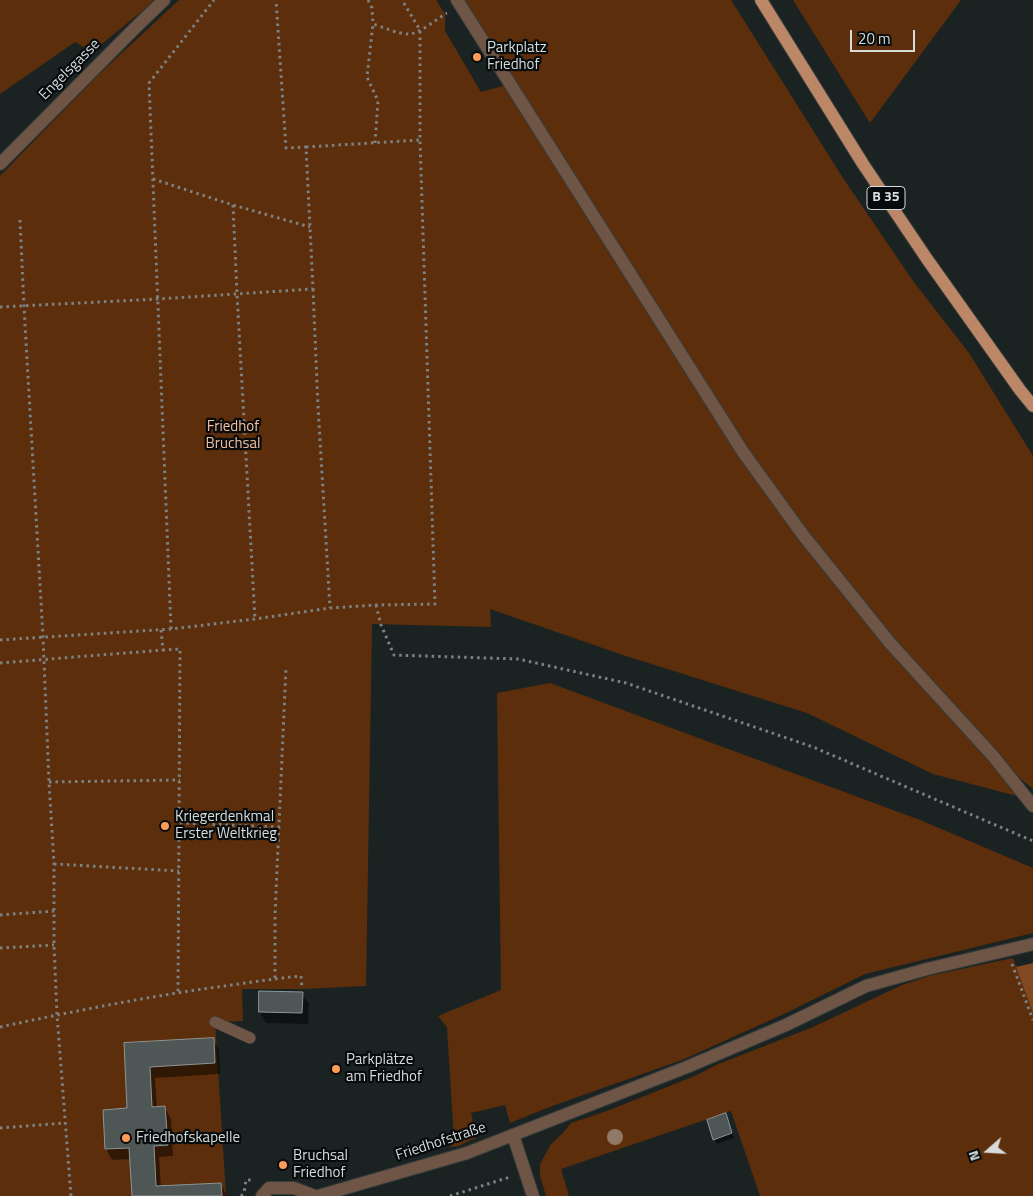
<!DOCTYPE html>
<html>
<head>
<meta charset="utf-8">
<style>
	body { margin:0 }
	#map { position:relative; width:1033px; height:1196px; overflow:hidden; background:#1b2322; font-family:"Titillium Web",sans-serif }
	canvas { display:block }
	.north { position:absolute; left:963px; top:1126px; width:50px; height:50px; -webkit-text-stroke:4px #080b0b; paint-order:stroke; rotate:251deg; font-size:14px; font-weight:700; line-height:20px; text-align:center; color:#d6dbdb }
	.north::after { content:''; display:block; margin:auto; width:18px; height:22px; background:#d6dbdb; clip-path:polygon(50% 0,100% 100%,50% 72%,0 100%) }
	.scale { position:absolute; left:850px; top:30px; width:65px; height:22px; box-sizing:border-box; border:2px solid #d6dbdb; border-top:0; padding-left:6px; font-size:15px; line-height:18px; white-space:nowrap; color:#d6dbdb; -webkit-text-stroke:4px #080b0b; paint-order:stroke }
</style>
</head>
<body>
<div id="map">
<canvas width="1033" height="1196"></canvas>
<div class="north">N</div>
<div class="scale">20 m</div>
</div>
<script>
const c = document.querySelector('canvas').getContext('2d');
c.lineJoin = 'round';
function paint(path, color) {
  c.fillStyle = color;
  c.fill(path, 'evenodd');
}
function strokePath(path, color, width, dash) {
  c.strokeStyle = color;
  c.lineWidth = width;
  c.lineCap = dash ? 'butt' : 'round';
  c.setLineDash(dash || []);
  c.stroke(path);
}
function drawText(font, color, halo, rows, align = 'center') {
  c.font = font + ' "Titillium Web",sans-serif';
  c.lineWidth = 4.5;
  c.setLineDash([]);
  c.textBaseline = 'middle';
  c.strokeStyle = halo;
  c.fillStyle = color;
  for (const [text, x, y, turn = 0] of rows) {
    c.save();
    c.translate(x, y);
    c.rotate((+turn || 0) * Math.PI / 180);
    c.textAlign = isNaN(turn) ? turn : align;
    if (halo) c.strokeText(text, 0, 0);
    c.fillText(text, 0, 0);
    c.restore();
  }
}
const green = new Path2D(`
	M0 0H154L147 7 92 52 75 42 0 94Z
	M179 0H436L445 14V31L481 92 510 84 459 0H731L843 178 913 281 969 353 1033 456V789L994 757 1017 796 933 774 807 713 623 655 490 609 491 627 372 624 366 986 302 989H242L243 1021 215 1022 226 1196H0V176L97 76Z
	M793 0H961L870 123Z
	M550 683 920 820 1033 868V933L865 974 784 1014 682 1060 552 1106 510 1123 505 1105 471 1113 476 1138 458 1146 451 1147 448 1141 454 1139 447 1027 438 1016 501 990 497 693Z
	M1013 958 1033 1013V1196H760L731 1111 561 1169 569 1196H546L540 1176V1164L551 1144 563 1133 571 1123 607 1111 697 1075 716 1065 813 1027 902 985 929 976Z`);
const forest = new Path2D(`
	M1033 963V1013L1016 967Z`);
const shadow = new Path2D(`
	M302 994 309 1004 308 1024 266 1023 260 1012Z
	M213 1039 219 1050 220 1074 155 1078 157 1108H165L171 1119 173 1156 159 1157 161 1187 221 1184 227 1196H133L131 1159 112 1160 106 1149 129 1109 125 1044Z
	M725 1115 728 1120 734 1138 717 1144 714 1139Z`);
const building = new Path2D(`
	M259 991 303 992 302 1013 259 1012Z
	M214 1038 215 1063 150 1067 152 1107 165 1106 168 1145 154 1146 156 1186 221 1183 222 1196H132L129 1148 105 1149 103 1110 127 1108 124 1043Z
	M726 1113 732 1133 713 1140 707 1120Z`);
const path = new Path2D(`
	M368 0 372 8 373 24
	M375 143 378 101 367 77 373 24C382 27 399 34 408 34 418 35 438 18 447 13
	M306 147 420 140
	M153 179 233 205 310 227
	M233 205 237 294 255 619
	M20 220 24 307 43 637 49 782 54 864V945L57 1015 71 1196
	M313 289 318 406 330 608
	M0 307 158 299 313 289 306 147 286 148 276 0
	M376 605 381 625 394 655 518 659 626 683 813 747 1033 841
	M171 629 149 83 214 0
	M161 630 163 650 180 649 178 993
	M0 640 171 629 255 619 330 608 376 605 435 604 420 140V30L402 0
	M0 663 163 650
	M49 782 180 780
	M180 823 280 827
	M54 864 179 871
	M0 915 54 911
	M0 948 54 945
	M1012 964 1033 1020
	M275 978V915L286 667
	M0 1027C70 1012 140 998 210 988 240 984 270 979 301 976L302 989
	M0 1128 65 1123
	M241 1196 244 1193 246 1180H253
	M450 1196 510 1177`);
const lane = new Path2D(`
	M215 1022 250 1038`);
const street = new Path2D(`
	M457 0 743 452 803 535 890 643 993 756 1033 806
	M0 164 135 28 164 0
	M513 1135 687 1067 786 1025 866 986 927 969 1033 944
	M262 1196 269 1188H294L315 1196
	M318 1196 467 1153 513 1135 533 1196`);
const primary = new Path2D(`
	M761 0 863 164 927 259 1020 390 1033 406`);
const trees = [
	[615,1137]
];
const markers = [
	[477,57,5,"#fe9b59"],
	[165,826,5,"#fe9b59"],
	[336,1069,5,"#fe9b59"],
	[126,1138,5,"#fe9b59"],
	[283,1165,5,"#fe9b59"]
];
const shields = [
	[886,198,38]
];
const shieldNames = [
	["B 35",886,198]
];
const poiNames = [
	["Parkplatz",487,48],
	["Friedhof",487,65],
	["Kriegerdenkmal",175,817],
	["Erster Weltkrieg",175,834],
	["Parkplätze",346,1060],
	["am Friedhof",346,1077],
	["Friedhofskapelle",136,1138],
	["Bruchsal",293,1156],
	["Friedhof",293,1173]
];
const streetNames = [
	["Engelsgasse",70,70,-45],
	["Friedhofstraße",441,1142,-18]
];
const parkNames = [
	["Friedhof",233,427],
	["Bruchsal",233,444]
];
paint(green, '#5d2e0b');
paint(forest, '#814821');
paint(shadow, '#0007');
paint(building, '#4e5756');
strokePath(building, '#8c9695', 1);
strokePath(lane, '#353d3c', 12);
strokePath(street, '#353d3c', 14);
strokePath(primary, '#353d3c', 14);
strokePath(path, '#7c8282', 3, [2.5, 4]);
strokePath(lane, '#6e5545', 11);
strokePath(street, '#6e5545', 12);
strokePath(primary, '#bc8766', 12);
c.fillStyle = '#927967';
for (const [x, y] of trees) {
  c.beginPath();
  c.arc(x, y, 8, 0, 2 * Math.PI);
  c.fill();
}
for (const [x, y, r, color] of markers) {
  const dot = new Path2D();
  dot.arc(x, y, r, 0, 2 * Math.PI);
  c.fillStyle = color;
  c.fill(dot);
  strokePath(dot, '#080b0b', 2);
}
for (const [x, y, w] of shields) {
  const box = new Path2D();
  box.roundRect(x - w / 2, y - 11.5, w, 23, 4);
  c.fillStyle = '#080b0b';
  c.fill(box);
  strokePath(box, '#d6dbdb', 1);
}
drawText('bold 14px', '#d6dbdb', null, shieldNames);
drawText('15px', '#d6dbdb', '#080b0b', poiNames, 'left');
drawText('15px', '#d6dbdb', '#080b0b', streetNames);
drawText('15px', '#f4bf9f', '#080b0b', parkNames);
</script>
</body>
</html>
